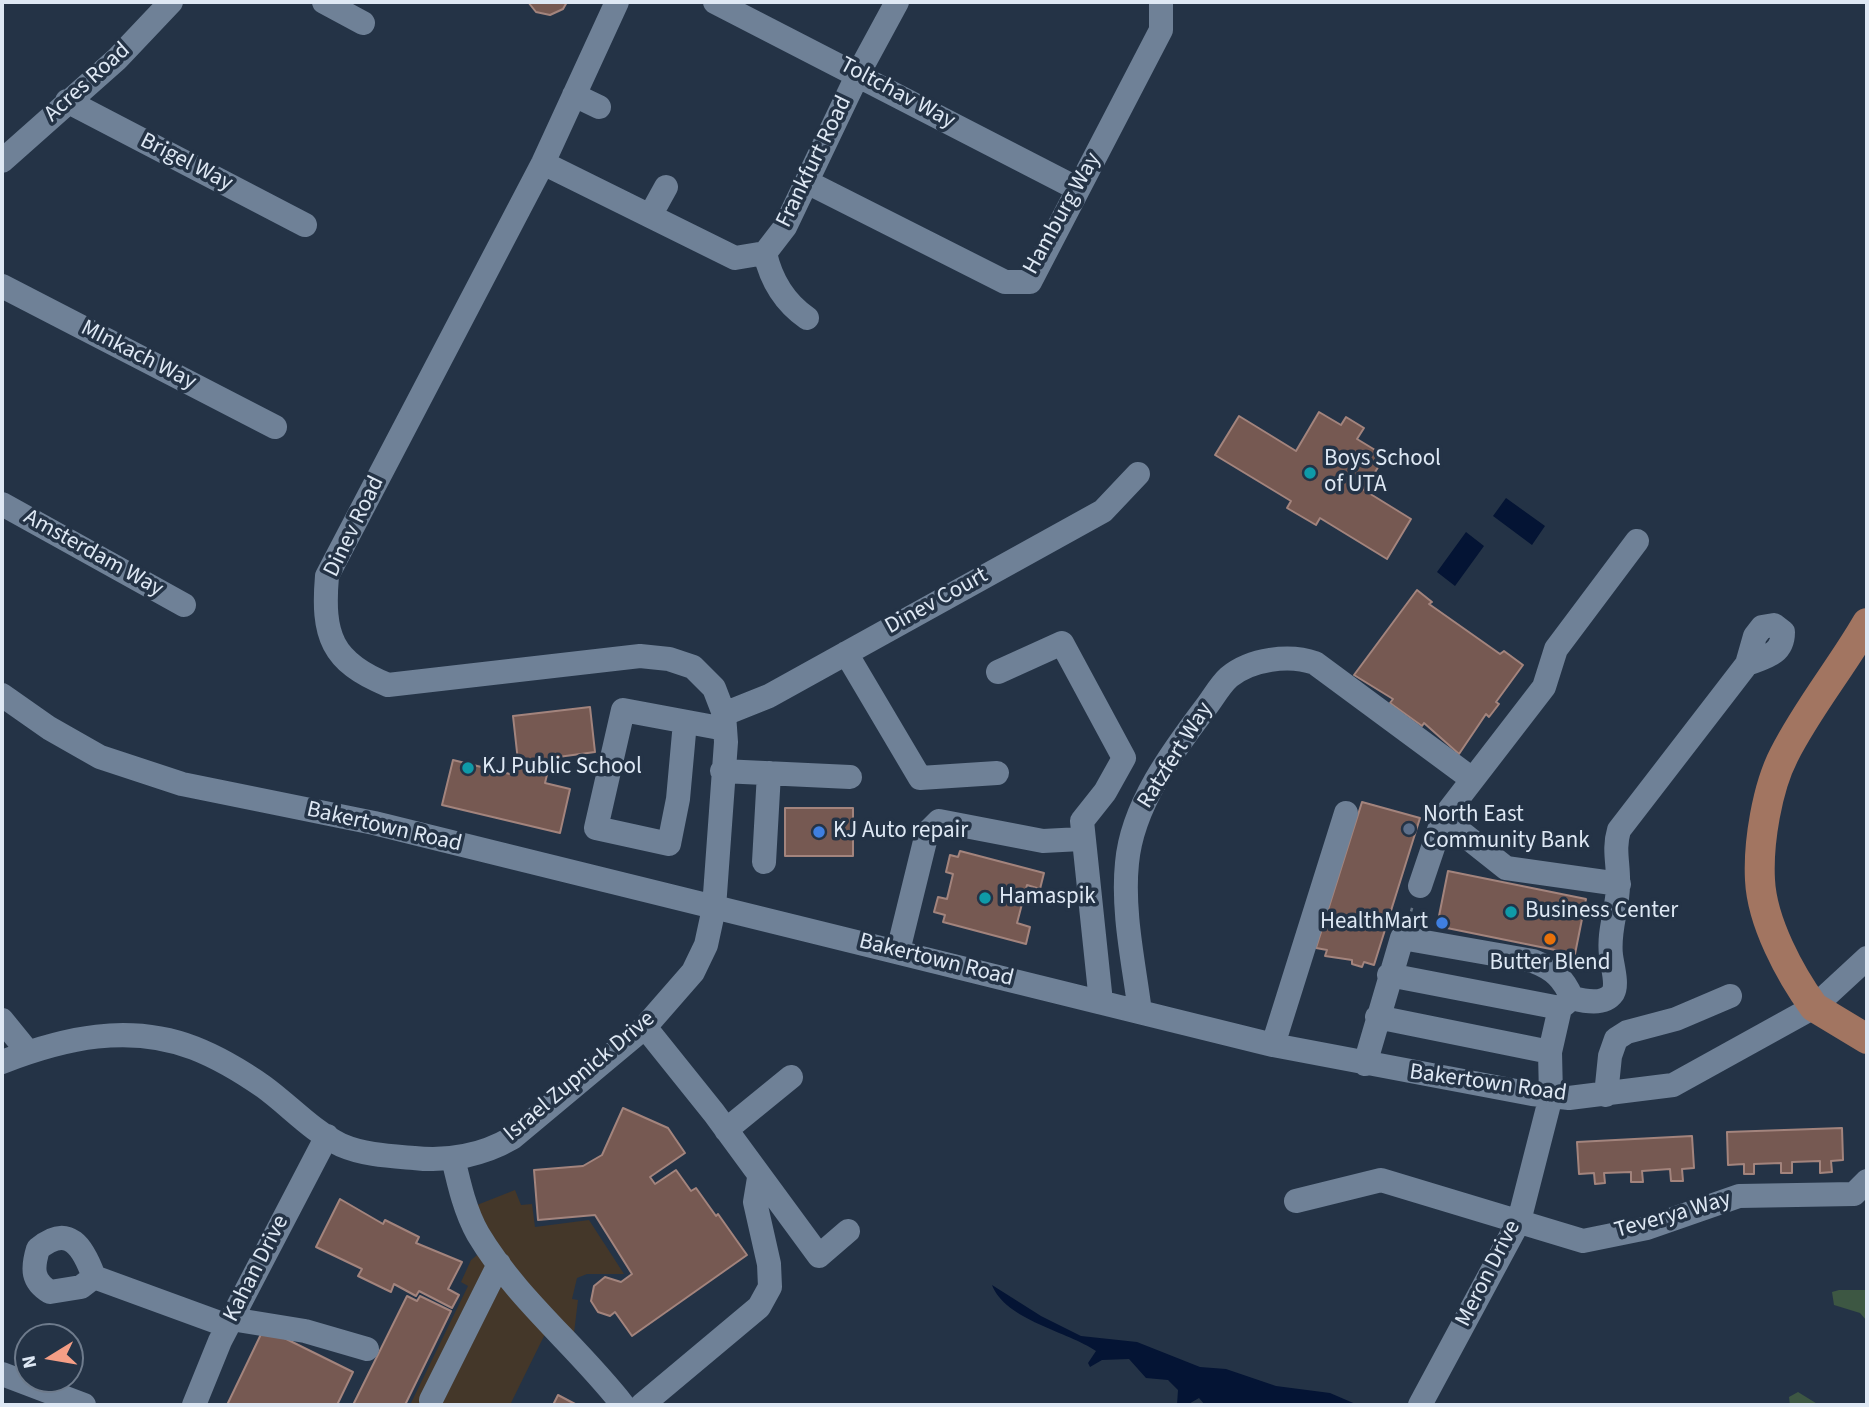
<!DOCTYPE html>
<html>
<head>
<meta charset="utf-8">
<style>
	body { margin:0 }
	#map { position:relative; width:1869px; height:1407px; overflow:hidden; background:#243346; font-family:"Source Sans 3",sans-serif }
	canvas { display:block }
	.frame { position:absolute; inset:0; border:4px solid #dee8f4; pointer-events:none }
	.north { position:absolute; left:14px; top:1323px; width:70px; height:70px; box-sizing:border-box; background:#243346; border:2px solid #6e7b8c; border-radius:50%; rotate:259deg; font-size:19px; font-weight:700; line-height:28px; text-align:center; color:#dee8f4 }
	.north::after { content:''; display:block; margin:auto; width:24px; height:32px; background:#f49e86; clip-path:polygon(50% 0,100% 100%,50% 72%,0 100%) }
</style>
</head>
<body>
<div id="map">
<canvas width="1869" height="1407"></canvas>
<div class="frame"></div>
<div class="north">N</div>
</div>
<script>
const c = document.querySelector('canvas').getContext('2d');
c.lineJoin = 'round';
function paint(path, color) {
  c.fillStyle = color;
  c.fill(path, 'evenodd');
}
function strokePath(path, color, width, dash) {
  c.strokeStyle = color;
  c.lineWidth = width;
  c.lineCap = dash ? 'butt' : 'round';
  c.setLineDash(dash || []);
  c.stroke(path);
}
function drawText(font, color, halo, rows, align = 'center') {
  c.font = font + ' "Source Sans 3",sans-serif';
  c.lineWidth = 7;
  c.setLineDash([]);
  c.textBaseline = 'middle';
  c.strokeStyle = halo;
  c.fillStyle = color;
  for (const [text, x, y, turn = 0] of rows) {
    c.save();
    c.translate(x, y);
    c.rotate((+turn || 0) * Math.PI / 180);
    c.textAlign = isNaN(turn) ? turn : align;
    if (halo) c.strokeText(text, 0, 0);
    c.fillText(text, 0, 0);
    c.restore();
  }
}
const education = new Path2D(`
	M515 1190 521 1205 532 1204 535 1227 589 1220 624 1274H587L577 1278 572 1299 578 1300 574 1333 544 1336 510 1405H410L468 1286 461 1282 471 1260 492 1243 477 1205Z`);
const green = new Path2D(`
	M1839 1290H1867V1321L1860 1313 1834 1305 1832 1292Z
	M1798 1392 1819 1405H1790L1789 1397Z`);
const water = new Path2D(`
	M1506 498 1545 526 1532 545 1493 516Z
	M1466 532 1484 546 1455 586 1437 572Z
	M992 1285 1041 1316 1081 1336 1137 1342 1200 1367 1226 1369 1276 1386 1330 1393 1358 1405H1205L1199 1398 1187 1405H1177L1178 1390 1168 1380 1146 1378 1129 1359 1102 1360 1090 1367 1088 1363 1096 1351C1069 1332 1005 1320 992 1285Z`);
const building = new Path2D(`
	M528 2H567L563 9 550 15 536 12Z
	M1319 412 1341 425 1346 417 1364 428 1357 439 1385 456 1364 490 1411 519 1387 559 1320 518 1316 525 1287 508 1291 501 1215 455 1239 416 1296 451Z
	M1417 590 1432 602 1429 604 1500 654 1504 651 1523 665 1496 702 1499 704 1489 717 1486 714 1459 754 1424 723 1422 726 1390 703 1393 699 1354 675Z
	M590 707 595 752 551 758 545 783 570 789 560 833 442 805 453 760 514 775 518 761 513 716Z
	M1362 802 1420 818 1374 965 1364 962 1362 967 1352 964V960L1325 956 1327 950 1316 948Z
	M785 808H853V856H785Z
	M960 851 1044 873 1040 889 1027 885 1017 923 1030 927 1026 944 943 922 945 915 934 912 938 897 947 899 953 874 946 872 950 855 958 857Z
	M1448 871 1586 899 1575 954 1437 926Z
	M623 1108 668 1128 685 1153 650 1177 655 1184 676 1170 691 1191 696 1188 716 1216 718 1214 747 1255 632 1336 615 1312 610 1316 598 1312 591 1301 594 1286 605 1277 621 1282 632 1274 595 1215 538 1220 534 1170 583 1166 602 1155Z
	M1842 1128 1843 1160 1831 1161 1832 1172 1820 1173V1161L1792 1162V1173H1781V1163L1754 1164V1174H1744V1164L1728 1165 1727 1132Z
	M1692 1136 1694 1168 1682 1169 1683 1181H1671L1670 1169 1642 1171 1643 1182H1631V1172L1604 1173 1605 1183 1595 1184 1594 1173 1579 1174 1577 1142Z
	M340 1199 383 1224 385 1220 419 1237 416 1243 462 1262 448 1289 459 1295 452 1308 419 1291 416 1296 394 1284 391 1292 358 1276 362 1269 316 1247Z
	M407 1296 417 1301 420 1296 451 1311 405 1405H353Z
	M264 1328 353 1372 337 1405H227Z
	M558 1395 577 1405H553Z`);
const path = new Path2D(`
	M1409 918 1413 905`);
const minor = new Path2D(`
	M324 2 363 23
	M715 2 1078 189
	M574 95 599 107
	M67 101 305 225
	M2 161 117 59 171 2
	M543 163 735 258 765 253 785 227 858 74 897 2
	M807 182 1005 282H1030L1161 30V2
	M650 216 666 187
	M765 253C771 280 784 302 807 318
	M2 286 275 427
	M2 504 184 605
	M846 653 920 778 997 773
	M998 672 1062 643 1124 758 1105 792 1082 821 1101 1002
	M2 695 49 728 100 757 182 784 374 823 1273 1045 1532 1094 1569 1098 1673 1085 1814 1007 1867 958
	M724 714 769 696 1103 511 1138 474
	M685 722 678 799 669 844 596 828 623 710 725 729
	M722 771 850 777
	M1443 818 1506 868 1619 884
	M764 862 769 773
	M1420 886 1443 818 1544 687 1556 649 1637 541
	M898 951 927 833 939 821 1043 841 1081 839
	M1389 975 1560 1008 1550 1052 1551 1096 1519 1221 1420 1405
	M1560 1008 1572 998C1584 1001 1604 1006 1613 993 1618 984 1612 965 1611 955 1608 930 1618 909 1618 885 1619 865 1613 850 1619 830L1747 664C1766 657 1783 654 1783 632L1774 625 1762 627 1755 636 1747 664
	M1140 1012C1134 964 1122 912 1127 863 1132 806 1172 752 1206 707 1213 698 1220 685 1229 677 1251 659 1289 654 1315 663L1472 779
	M1377 1017 1550 1052
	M2 1020 28 1052
	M645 1027 714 1113 819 1256 848 1231
	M1273 1045 1346 813
	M2 1062C64 1038 129 1023 194 1048 217 1057 244 1073 264 1087 290 1106 312 1131 341 1145 364 1155 389 1156 414 1158 448 1162 483 1155 512 1138L645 1027 693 972 706 945 714 908 726 742 724 714 714 688 693 667 669 659 640 656 388 685C331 662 322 635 327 576L543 163 617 2
	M1365 1064 1402 938 1533 961C1554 969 1563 978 1572 998
	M1606 1095 1610 1056 1616 1039 1627 1032 1676 1019 1730 996
	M726 1130 791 1077
	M453 1158C459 1184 465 1211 478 1234 516 1298 578 1347 623 1405
	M1296 1201 1381 1180 1583 1241 1647 1228 1739 1196 1854 1194 1867 1181
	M94 1277 81 1287 50 1292C32 1281 32 1269 38 1249 69 1223 83 1247 94 1277L228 1326
	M231 1319 305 1331 367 1349
	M2 1374 84 1405
	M431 1400 499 1264
	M194 1405 220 1341 327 1136
	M642 1405 759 1307 770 1287 769 1264 755 1202 759 1178`);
const major = new Path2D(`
	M1867 623C1841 668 1807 709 1784 755 1767 788 1758 843 1760 880 1762 922 1790 974 1814 1007L1867 1039`);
const markers = [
	[1310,473,7,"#0f9aa8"],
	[468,768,7,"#0f9aa8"],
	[1409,829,7,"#5c6f8a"],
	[819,832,7,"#3f7fe0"],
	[985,898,7,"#0f9aa8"],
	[1511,912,7,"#0f9aa8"],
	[1442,923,7,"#3f7fe0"],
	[1550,939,7,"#e8710a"]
];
const streetNames = [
	["Acres Road",88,83,-42],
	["Toltchav Way",897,94,28],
	["Frankfurt Road",815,162,-64],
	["Brigel Way",186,163,27],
	["Hamburg Way",1063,214,-61],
	["MInkach Way",138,356,27],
	["Dinev Road",355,527,-64],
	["Amsterdam Way",93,554,29],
	["Dinev Court",937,602,-29],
	["Ratzfert Way",1176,756,-58],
	["Bakertown Road",384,828,13],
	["Bakertown Road",936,961,14],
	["Israel Zupnick Drive",580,1077,-40],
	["Bakertown Road",1488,1084,8],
	["Teverya Way",1673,1216,-16],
	["Kahan Drive",257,1269,-63],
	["Meron Drive",1489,1274,-63]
];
const poiNames = [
	["Boys School",1324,460],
	["of UTA",1324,486],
	["KJ Public School",482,768],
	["North East",1423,816],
	["Community Bank",1423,842],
	["KJ Auto repair",833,832],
	["Hamaspik",999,898],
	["Business Center",1525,912],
	["HealthMart",1428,923,"right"],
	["Butter Blend",1550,964,"center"]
];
paint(education, '#443729');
paint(green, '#3d5743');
paint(water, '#041434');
paint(building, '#765952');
strokePath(building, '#a3847d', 2);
strokePath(path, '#677484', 2.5, [3.5, 3.5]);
strokePath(minor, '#6f8197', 24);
strokePath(major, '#a27561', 30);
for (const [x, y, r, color] of markers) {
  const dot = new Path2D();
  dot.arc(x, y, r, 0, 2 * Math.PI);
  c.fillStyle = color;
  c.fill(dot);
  strokePath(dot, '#243346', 2.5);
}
drawText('23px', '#dee8f4', '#243346', streetNames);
drawText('23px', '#dee8f4', '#243346', poiNames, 'left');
</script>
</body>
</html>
